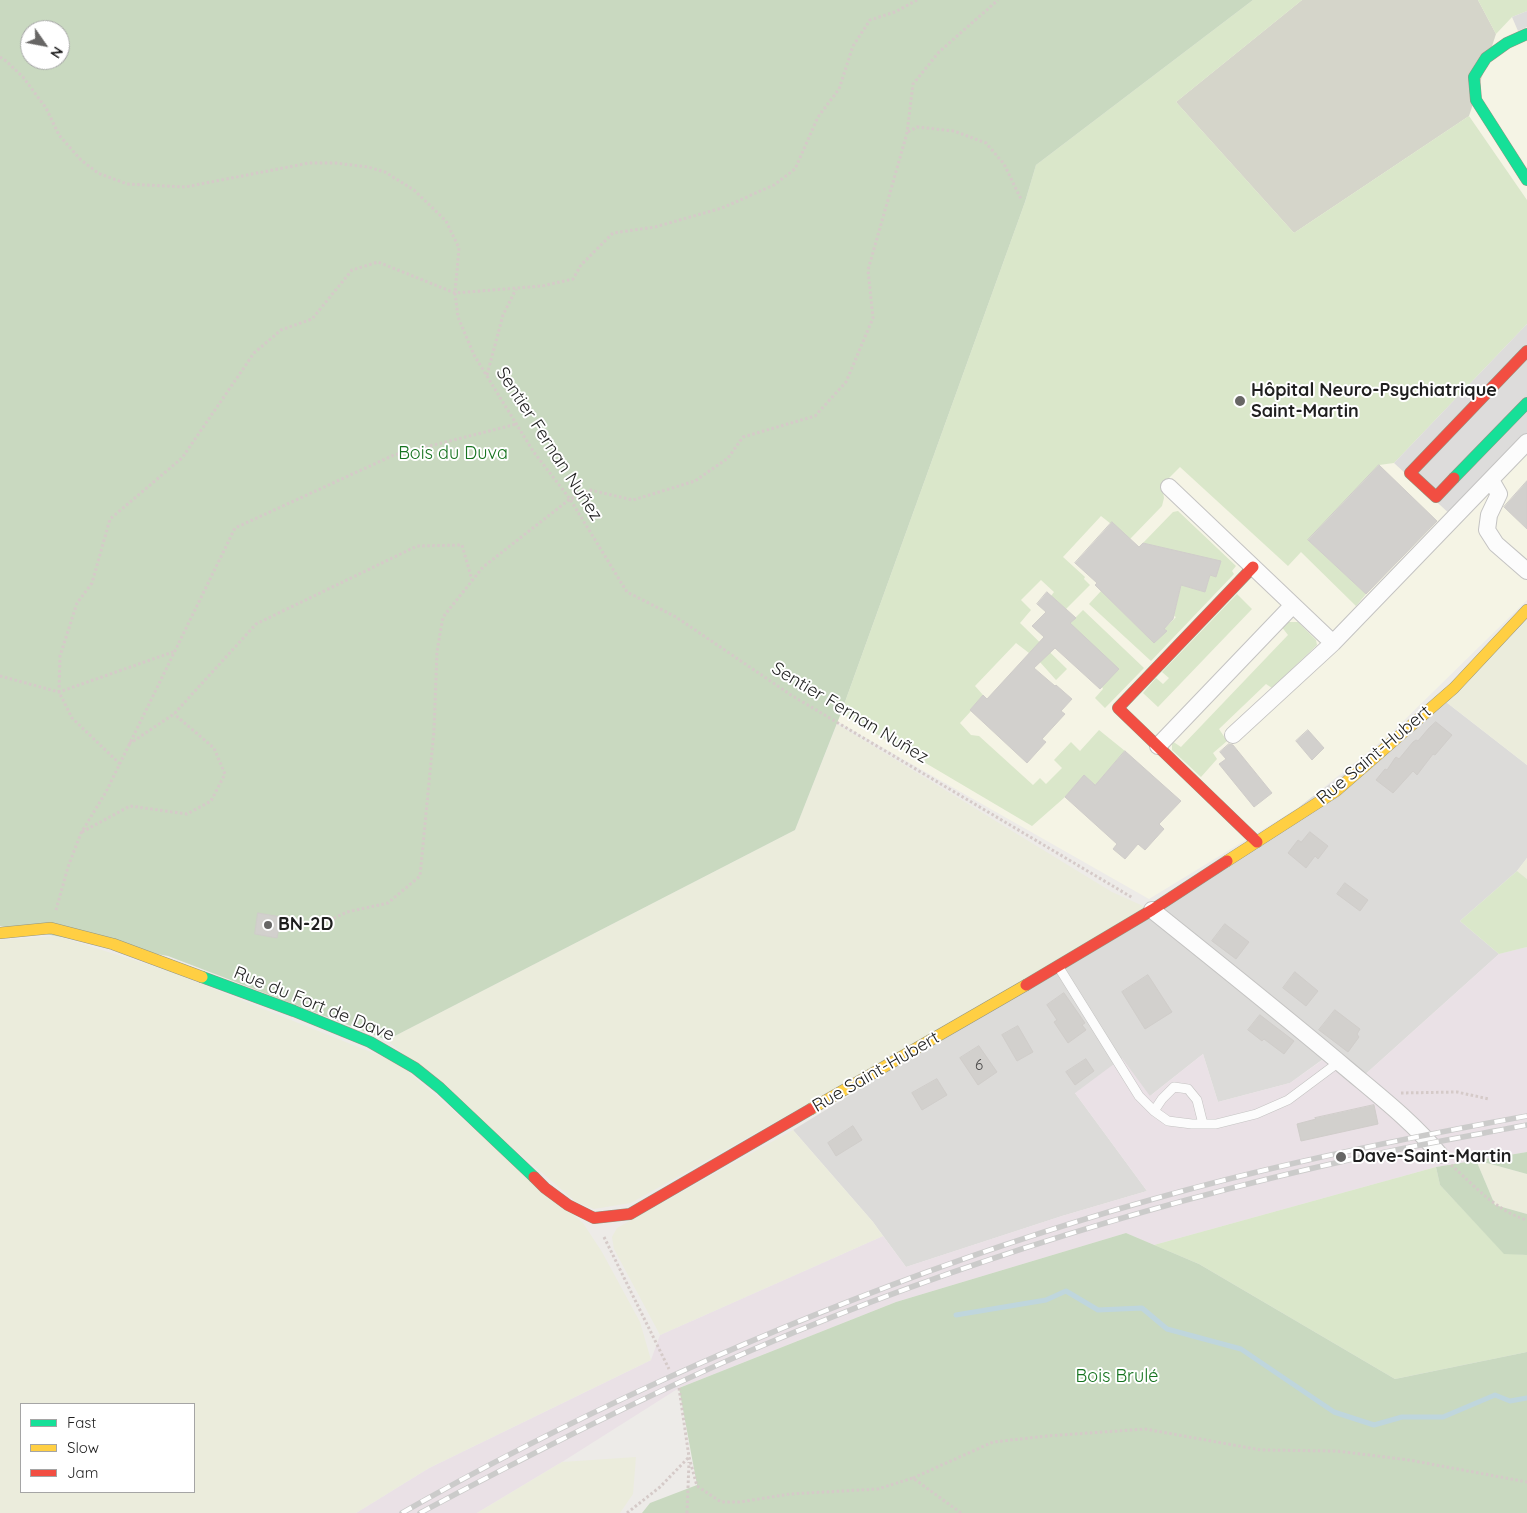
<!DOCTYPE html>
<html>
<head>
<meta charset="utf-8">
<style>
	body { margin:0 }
	#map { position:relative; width:1527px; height:1513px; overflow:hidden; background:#edebe8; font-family:Quicksand,sans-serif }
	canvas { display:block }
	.legend { position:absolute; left:20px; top:1403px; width:175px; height:90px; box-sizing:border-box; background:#fff; border:1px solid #a5a5a5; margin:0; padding:6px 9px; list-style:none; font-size:15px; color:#1f1f1f }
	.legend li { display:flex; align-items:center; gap:10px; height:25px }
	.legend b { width:25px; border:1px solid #a5a5a5 }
	.north { position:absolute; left:20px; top:20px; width:50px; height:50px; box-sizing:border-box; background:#fff; border:1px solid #a5a5a5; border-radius:50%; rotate:123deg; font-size:14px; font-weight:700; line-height:20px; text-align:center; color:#1f1f1f }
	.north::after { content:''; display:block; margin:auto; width:18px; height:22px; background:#676665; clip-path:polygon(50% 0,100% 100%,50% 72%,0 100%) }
</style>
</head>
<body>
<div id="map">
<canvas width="1527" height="1513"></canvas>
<ul class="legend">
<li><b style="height:6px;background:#16e098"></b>Fast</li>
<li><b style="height:6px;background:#ffcf43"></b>Slow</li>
<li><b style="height:6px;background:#f24e42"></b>Jam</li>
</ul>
<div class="north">N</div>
</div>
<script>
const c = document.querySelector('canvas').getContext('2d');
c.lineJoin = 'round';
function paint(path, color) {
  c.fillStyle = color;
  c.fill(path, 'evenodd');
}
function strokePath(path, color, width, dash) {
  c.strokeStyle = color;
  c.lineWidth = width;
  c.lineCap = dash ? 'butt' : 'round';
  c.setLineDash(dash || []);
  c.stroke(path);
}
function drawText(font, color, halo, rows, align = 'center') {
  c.font = font + ' Quicksand,sans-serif';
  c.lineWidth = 4;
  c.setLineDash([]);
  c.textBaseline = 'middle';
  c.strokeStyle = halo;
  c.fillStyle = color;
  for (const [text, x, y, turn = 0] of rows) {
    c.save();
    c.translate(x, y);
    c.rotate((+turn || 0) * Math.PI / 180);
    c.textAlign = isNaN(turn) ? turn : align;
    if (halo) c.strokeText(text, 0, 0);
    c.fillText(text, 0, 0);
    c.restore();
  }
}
const residential = new Path2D(`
	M1446 702 1527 765V858L1517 871 1460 921 1499 954 1360 1079 1330 1054 1290 1083 1218 1102 1203 1054 1150 1096 1075 1093 1147 1191 1062 1216 906 1267 873 1222 793 1130 1152 910Z`);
const industrial = new Path2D(`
	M1527 947V1152L1436 1167 1154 1245 1126 1233 896 1302 679 1388 562 1462 477 1513H356L429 1468 651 1360 660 1335 883 1236 906 1267 1062 1216 1147 1191 1075 1093 1122 1058 1150 1096 1203 1054 1218 1102 1290 1083 1331 1054 1360 1079 1499 954Z`);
const education = new Path2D(`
	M1253 0H1527V600L1388 736 1298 808 1149 899 836 721 841 713 1025 202Z`);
const construction = new Path2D(`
	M1302 0H1478L1496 34 1469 116 1294 233 1176 102Z`);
const farmland = new Path2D(`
	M1527 620V765L1446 702Z
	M837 724 1112 892 1152 910 631 1203 594 1209 576 1202 387 1040 795 830Z
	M1527 858V879L1517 871Z
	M57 936 169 971 398 1063 583 1223 602 1252 640 1322 651 1360 429 1468 356 1513H0V940ZM21 1404H194V1492H21Z
	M793 1130 873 1222 883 1236 660 1335 614 1249 612 1237 617 1228Z
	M1476 1160 1527 1174V1214L1495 1205Z
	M636 1457 633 1494 620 1513H477L562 1462Z`);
const grass = new Path2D(`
	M1253 0H1302L1176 102 1294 233 1469 116 1527 200V324L1394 463 1379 465 1308 540 1366 594 1356 606 1301 552 1288 566 1180 467 1162 485 1164 498 1162 506 1130 539 1101 516 1063 557 1085 577 1084 579 1090 585 1066 609 1051 596 1054 592 1041 580 1021 600 1031 610 1020 623 1067 669 1056 680 1031 652 1029 653 1016 643 975 686 983 695 970 710 971 711 960 723 971 735 979 736 1033 785 1040 778 1046 784 1062 768 1054 760 1071 742 1080 751 1099 730 1125 751 1095 785 1084 776 1065 797 1032 826 841 713 1025 202 1036 165Z
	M1478 0H1527V11L1512 17 1496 34Z
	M1178 511 1236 566 1232 571 1234 574 1151 661 1089 604 1101 591 1154 643 1166 631 1164 629 1176 617 1174 616 1181 585 1205 592 1210 575 1216 577 1220 561 1143 543 1173 512Z
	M1237 594 1252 609 1158 707 1143 693 1156 678 1163 684 1169 678 1162 672Z
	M1083 610 1144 668 1105 708 1095 698 1103 689 1070 623Z
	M1285 620 1288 622H1298L1316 640 1317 645 1272 688 1266 684 1219 729 1227 741 1213 753 1217 759 1201 777 1172 750V741L1181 747 1288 635 1281 626Z
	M1517 871 1527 879V947L1499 954 1460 921Z
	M1436 1167 1440 1185 1504 1253 1527 1255V1352L1395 1379 1199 1264 1154 1245Z`);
const forest = new Path2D(`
	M0 0H1253L1036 165 1025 202 841 713 795 830 387 1040 168 956 0 926ZM30 30H60V60H30Z
	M1527 1152V1174L1476 1160 1495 1205 1527 1214V1255L1504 1254 1440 1185 1436 1167Z
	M1126 1233 1199 1264 1395 1379 1527 1352V1513H642L650 1503 697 1485 679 1388 896 1302Z`);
const parking = new Path2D(`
	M1527 11V27L1518 31 1512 17Z
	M1527 324V436L1451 515 1394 463Z`);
const stream = new Path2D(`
	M956 1315 1046 1300 1066 1291 1098 1310 1142 1308 1167 1329 1241 1349 1334 1412 1374 1425 1402 1417H1443L1495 1395 1510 1401 1527 1398`);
const building = new Path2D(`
	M1379 465 1437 521 1366 594 1308 540Z
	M1527 481V529L1504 507Z
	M1112 522 1139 547 1143 543 1221 561 1216 577 1210 575 1205 592 1181 585 1173 619 1164 629 1167 631 1154 643 1095 585 1097 583 1075 563Z
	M1047 592 1076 618 1070 623 1119 669 1100 689 1055 648 1034 668 1055 686 1056 685 1072 699 1061 711 1065 714 1042 739 1046 742 1027 763 970 710 983 695 987 699 1044 637 1032 626 1046 612 1037 604Z
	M1436 722 1452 735 1435 755 1433 754 1417 775 1413 771 1393 793 1376 780 1385 769 1387 770 1395 758 1396 757 1399 759 1413 742 1416 740 1418 741 1429 728Z
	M1308 730 1324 748 1312 760 1296 741Z
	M1229 744 1233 745 1272 793 1254 807 1219 764 1226 759 1220 752Z
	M1125 751 1181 801 1159 824 1164 829 1145 850 1138 844 1125 859 1113 849 1117 844 1065 797 1084 775 1095 785Z
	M1310 832 1328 846 1318 859 1315 856 1306 868 1288 853 1298 840 1301 842Z
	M1345 883 1368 900 1360 911 1337 894Z
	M258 913 281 917 277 938 255 934Z
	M1225 924 1249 942 1236 959 1212 941Z
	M1295 972 1318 991 1306 1006 1283 988Z
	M1148 975 1172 1012 1145 1029 1122 992Z
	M1064 993 1085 1023 1082 1025 1086 1030 1068 1043 1054 1022 1057 1020 1047 1005Z
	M1335 1010 1360 1029 1357 1034 1359 1037 1348 1052 1319 1030Z
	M1260 1015 1294 1041 1284 1054 1264 1039 1262 1041 1248 1030Z
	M1018 1026 1033 1052 1017 1061 1002 1035Z
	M979 1046 997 1072 978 1085 960 1058Z
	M1086 1059 1094 1071 1075 1085 1066 1072Z
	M937 1079 947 1095 922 1110 912 1093Z
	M1374 1105 1378 1124 1301 1141 1297 1124 1316 1119 1315 1118Z
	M853 1126 862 1140 836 1156 828 1143Z`);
const path = new Path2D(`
	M0 57 6 61 23 77 46 108 59 135 81 160 98 173 127 184 185 187 309 163H335L368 167 385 172 414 190 446 221 459 248 455 293 458 317 474 355 533 451 570 499 627 592 676 617 791 695 1133 898
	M908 132 917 127 954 131 986 143 1004 164 1021 199
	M487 375 503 315 516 289
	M0 676 59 692 173 652
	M129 744 174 714 256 624 417 546 462 545 472 580
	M120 764 72 718 59 692 60 656 77 603 92 583 110 519 182 458 254 353 281 330 312 319 352 270 378 262 455 293 542 286 573 279 581 265 613 233 655 227 722 208 774 185 795 169 818 117 839 89 853 46 870 20 895 12 917 0
	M82 832 130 806 187 814 211 801 225 774 214 748 174 714
	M56 910 68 867 81 833 106 792 235 528 394 455 517 424
	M311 929 347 912 388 903 420 876 434 731 437 651 443 617 483 567 570 499 590 490 633 500 695 481 728 458 743 437 815 416 846 382 873 318 868 270 907 133 913 84 939 52 998 0
	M1401 1093 1457 1092 1489 1099
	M1451 1165C1475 1186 1496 1211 1527 1220
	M604 1237 669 1369
	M679 1388 689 1457 697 1486 721 1502H740L790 1494 878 1489 913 1478 961 1513
	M913 1478 993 1442 1047 1436 1145 1429 1261 1450 1337 1451 1409 1460 1527 1482
	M627 1513 660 1487 689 1457
	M687 1513 689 1462`);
const lane = new Path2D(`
	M1058 966 1139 1096 1154 1111 1168 1121 1192 1124H1216L1256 1114 1288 1100 1339 1062
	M1154 1111 1162 1099 1174 1087 1188 1089 1197 1100 1203 1124`);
const street = new Path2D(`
	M1491 480 1499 494 1489 515 1487 530 1496 544 1527 571
	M1169 487 1333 643
	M1233 735 1333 643 1527 442
	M1158 746 1293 605
	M1152 910C1217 962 1282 1014 1346 1068 1378 1095 1413 1122 1440 1155`);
const fast = new Path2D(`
	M1527 34 1507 43 1486 58 1474 77 1476 100 1527 180
	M1454 478 1527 403
	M202 977 294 1011 370 1042 415 1068 440 1088 534 1177`);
const slow = new Path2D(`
	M1227 861 1336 791 1454 688 1527 610
	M0 933 51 928 113 944 202 977
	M811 1109 1026 985`);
const jam = new Path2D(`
	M1454 478 1436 497 1410 473 1527 351
	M1253 567 1118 708 1257 842
	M1026 985 1152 910 1227 861
	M534 1177 545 1188 568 1205 594 1218 630 1214 811 1109`);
const rail = new Path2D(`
	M402 1513C487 1464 576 1420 665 1379 857 1292 1057 1220 1261 1171 1349 1150 1438 1132 1527 1116
	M420 1513C519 1460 619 1409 722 1363 924 1274 1137 1207 1353 1159 1410 1146 1469 1136 1527 1125`);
const markers = [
	[1240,401,6,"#676665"],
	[268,925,5,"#676665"],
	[1341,1157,6,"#676665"]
];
const numberNames = [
	["6",979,1065]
];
const poiNames = [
	["Hôpital Neuro-Psychiatrique",1251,391],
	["Saint-Martin",1251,412],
	["BN-2D",278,925],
	["Dave-Saint-Martin",1352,1157]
];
const streetNames = [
	["Sentier Fernan Nuñez",549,444,57],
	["Sentier Fernan Nuñez",850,713,31],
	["Rue Saint-Hubert",1374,755,-40],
	["Rue du Fort de Dave",314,1004,22],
	["Rue Saint-Hubert",876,1072,-30]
];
const parkNames = [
	["Bois du Duva",453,454],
	["Bois Brulé",1117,1377]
];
paint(residential, '#dcdbd9');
paint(industrial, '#eae1e6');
paint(education, '#f5f4e5');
paint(construction, '#d5d5ca');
paint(farmland, '#ebecdc');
paint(grass, '#dae7ca');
paint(forest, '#c9d9c0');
paint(parking, '#dddcdb');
strokePath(stream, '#bfd6dd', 5);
paint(building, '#d2d0cd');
strokePath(building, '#d0cdca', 1);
strokePath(lane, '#c4c3c2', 10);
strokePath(street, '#c4c3c2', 18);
strokePath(fast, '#939582', 12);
strokePath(slow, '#939582', 12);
strokePath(jam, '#939582', 12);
strokePath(path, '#d5cac8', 3, [2.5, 2.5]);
strokePath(lane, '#fcfcfc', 9);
strokePath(street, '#fcfcfc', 16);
strokePath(fast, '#16e098', 11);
strokePath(slow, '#ffcf43', 11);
strokePath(jam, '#f24e42', 11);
strokePath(rail, '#cbcbca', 5.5);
strokePath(rail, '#fff', 4, [11]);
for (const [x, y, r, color] of markers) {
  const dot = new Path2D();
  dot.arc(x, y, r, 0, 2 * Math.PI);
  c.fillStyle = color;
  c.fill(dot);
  strokePath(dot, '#fff', 2);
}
drawText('15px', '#4c4b4a', null, numberNames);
drawText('bold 18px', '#1f1f1f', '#fff', poiNames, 'left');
drawText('18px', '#1f1f1f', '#fff', streetNames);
drawText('18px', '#16731f', '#fff', parkNames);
</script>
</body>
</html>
